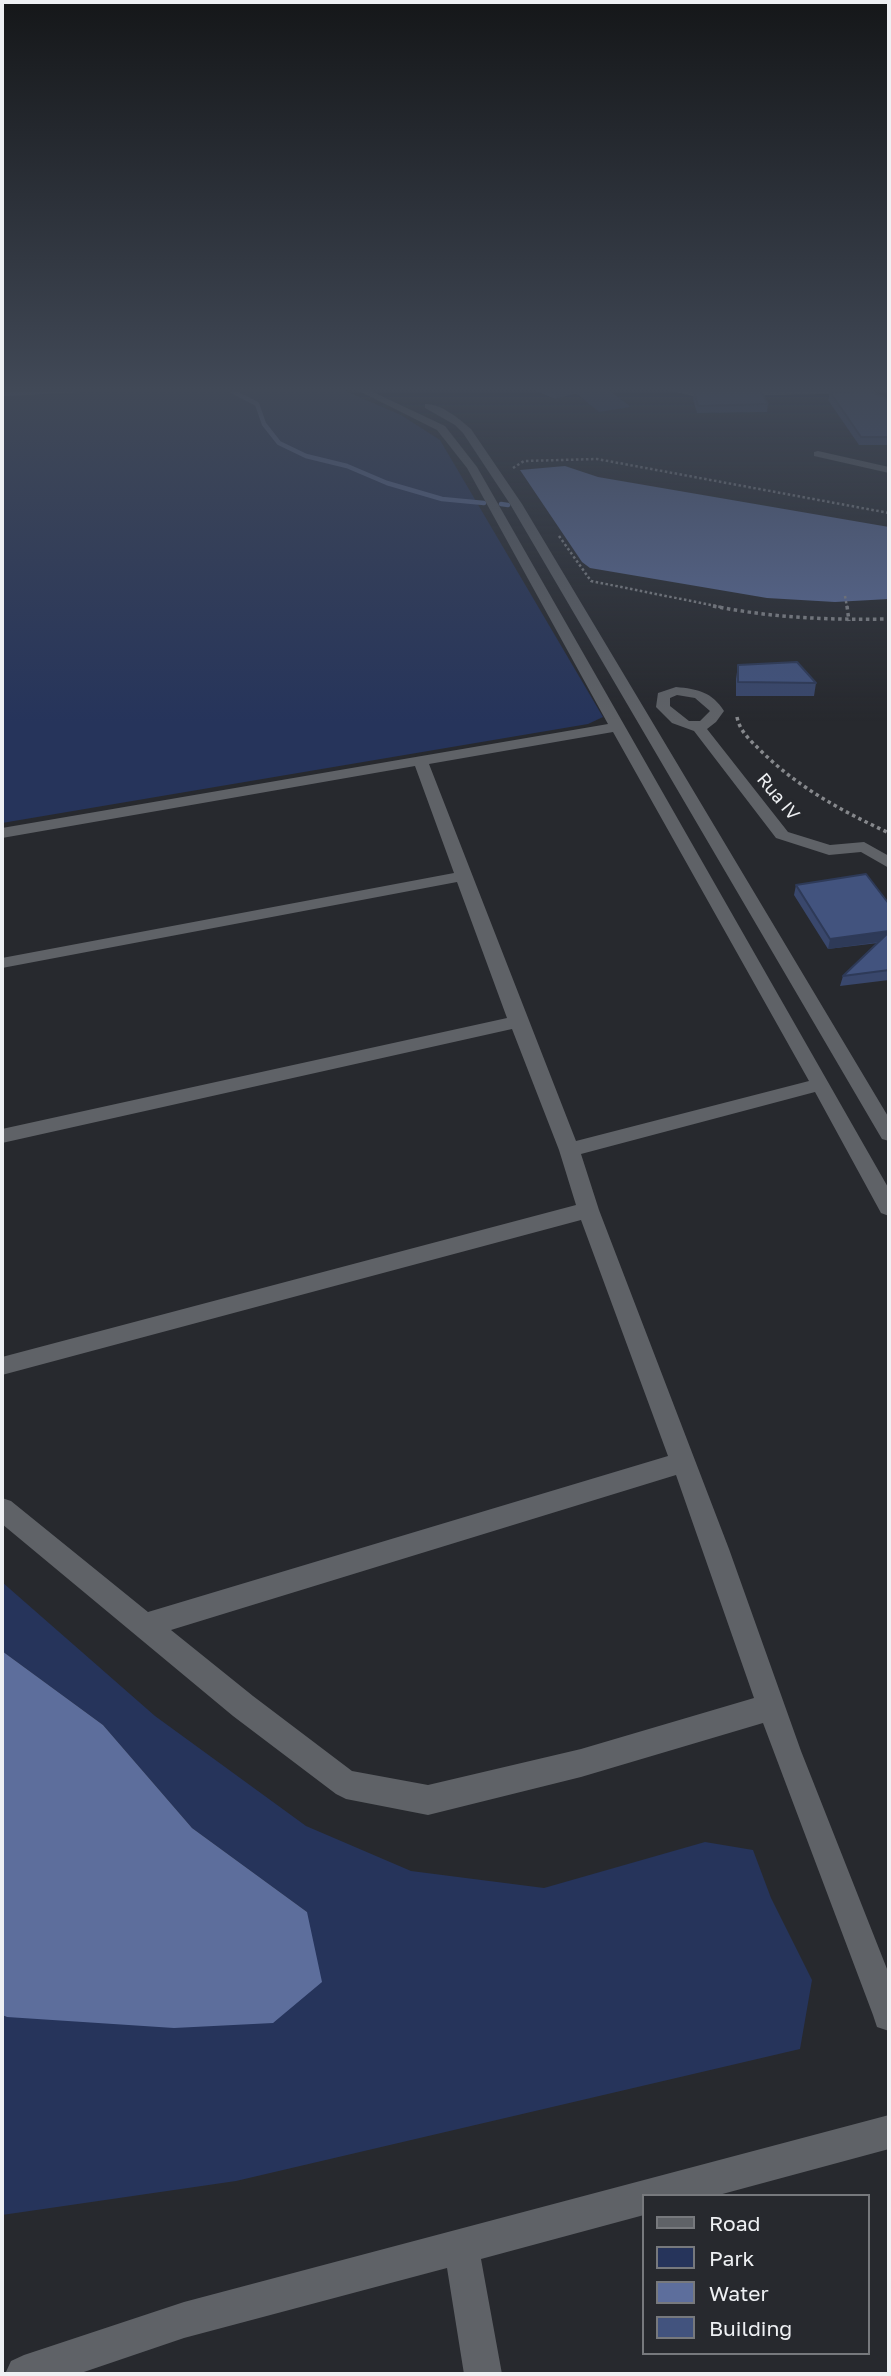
<!DOCTYPE html>
<html>
<head>
<meta charset="utf-8">
<style>
	body { margin:0 }
	#map { position:relative; width:891px; height:2376px; overflow:hidden; background:#27292e; font-family:"Golos Text",sans-serif }
	canvas { display:block }
	.frame { position:absolute; inset:0; border:4px solid #eef0f3; pointer-events:none }
	.legend { position:absolute; left:642px; top:2194px; width:228px; height:161px; box-sizing:border-box; background:#27292e; border:2px solid #77797d; margin:0; padding:9px 12px; list-style:none; font-size:21px; color:#eef0f3 }
	.legend li { display:flex; align-items:center; gap:14px; height:35px }
	.legend b { width:35px; border:2px solid #77797d }
</style>
</head>
<body>
<div id="map">
<canvas width="891" height="2376"></canvas>
<div class="frame"></div>
<ul class="legend">
<li><b style="height:9px;background:#5f6267"></b>Road</li>
<li><b style="height:19px;background:#26345b"></b>Park</li>
<li><b style="height:19px;background:#5d6e9c"></b>Water</li>
<li><b style="height:19px;background:#42537e"></b>Building</li>
</ul>
</div>
<script>
const c = document.querySelector('canvas').getContext('2d');
c.lineJoin = 'round';
function paint(path, color) {
  c.fillStyle = color;
  c.fill(path, 'evenodd');
}
function strokePath(path, color, width, dash) {
  c.strokeStyle = color;
  c.lineWidth = width;
  c.lineCap = dash ? 'butt' : 'round';
  c.setLineDash(dash || []);
  c.stroke(path);
}
function drawText(font, color, halo, rows, align = 'center') {
  c.font = font + ' "Golos Text",sans-serif';
  c.lineWidth = 6;
  c.setLineDash([]);
  c.textBaseline = 'middle';
  c.strokeStyle = halo;
  c.fillStyle = color;
  for (const [text, x, y, turn = 0] of rows) {
    c.save();
    c.translate(x, y);
    c.rotate((+turn || 0) * Math.PI / 180);
    c.textAlign = isNaN(turn) ? turn : align;
    if (halo) c.strokeText(text, 0, 0);
    c.fillText(text, 0, 0);
    c.restore();
  }
}
const green = new Path2D(`
	M2 390H343L401 415 440 440 603 717 588 724 2 823Z
	M572 390H609L631 407 599 412Z
	M2 1582 155 1716 306 1826 411 1871 544 1888 705 1842 753 1850 771 1898 812 1980 800 2049 236 2181 2 2215V2015L7 2017 307 1912 192 1828 103 1725 2 1651Z`);
const water = new Path2D(`
	M565 466 598 477 889 527V599L835 602 767 598 590 568 582 562 520 470Z
	M2 1651 103 1725 192 1828 307 1912 322 1982 273 2023 174 2028 7 2017 2 2015Z`);
const stream = new Path2D(`
	M230 390 257 404 264 424 279 443 306 456 347 466 387 483 442 499 484 503
	M2 394 77 390
	M501 504 508 505`);
const pathFar1 = new Path2D(`
	M513 468 524 461 597 459 889 513
	M559 536 591 581 721 607
	M845 596 847 607`);
const path = new Path2D(`
	M713 606C774 618 827 620 889 619
	M847 606 849 621
	M737 717C740 732 751 741 762 752 799 788 842 811 889 833`);
const minor = new Path2D(`
	M357 390H369L445 426 477 467 889 1189V1216L881 1213 815 1092 581 1154 599 1210 729 1549 801 1751 889 1974V2031L877 2027 873 2015 763 1723 581 1777 428 1815 346 1799 336 1794 233 1716 2 1524V1498L11 1501 148 1612 668 1456 581 1220 2 1375V1357L576 1205 559 1150 512 1029 2 1143V1129L507 1018 457 882 2 968V958L454 873 415 766 2 838V828L608 724 467 468 437 430ZM613 732 809 1081 576 1141 429 764ZM676 1475 754 1698 581 1749 428 1785 352 1771 253 1696 171 1630Z
	M667 390H863L858 393 697 397Z
	M425 404C440 403 460 419 471 429L522 504 889 1118V1141L882 1139 879 1134 510 504 463 433 455 425 425 408Z
	M818 451 889 467V473L814 456V452Z
	M676 687C698 689 712 692 724 711L716 722 707 729 788 832 830 845 864 842 889 856V868L861 852 829 855 776 838 694 731 672 723 656 707 658 693ZM677 695 695 698 710 711 700 721H689L670 706V698Z
	M889 2115V2149L715 2196H644V2215L481 2259 502 2374H464L447 2268 184 2338 78 2374H5L11 2361 24 2355 184 2302Z`);
const wall = new Path2D(`
	M534 390H588L555 399Z
	M694 391 768 404 767 412 697 413 693 399Z
	M830 392 889 402V445H859L828 400Z
	M738 665 816 683 814 696H736V679Z
	M796 885 889 904V980L840 986 843 976 878 943 828 949 794 895Z`);
const shadedWall = new Path2D(`
	M561 390H588L555 399 556 391Z
	M889 931 887 941 828 949 830 939Z`);
const building = new Path2D(`
	M760 390 768 404 698 406 694 391Z
	M869 391 884 397 889 402V437H861L830 392Z
	M797 662 816 683 738 682V665Z
	M866 874 889 904V931L830 939 796 885Z
	M889 932V970L843 976Z`);
const farStreetnames = [
	["Rua IV",778,797,50]
];
paint(green, '#26345b');
paint(water, '#5d6e9c');
strokePath(stream, '#5d6e9c', 4.5);
strokePath(pathFar1, '#86888c', 2.5, [2.5, 2.5]);
strokePath(path, '#86888c', 3.5, [3.5, 3.5]);
paint(minor, '#5f6267');
paint(wall, '#39476c');
paint(shadedWall, '#2e3a58');
paint(building, '#42537e');
strokePath(building, '#2e3a58', 2);
const sky = c.createLinearGradient(0, 0, 0, 722);
sky.addColorStop(0, '#151719');
sky.addColorStop(0.54, '#414957');
sky.addColorStop(1, '#41495700');
c.fillStyle = sky;
c.fillRect(0, 0, 891, 722);
drawText('18px', '#eef0f3', '#27292e', farStreetnames);
</script>
</body>
</html>
